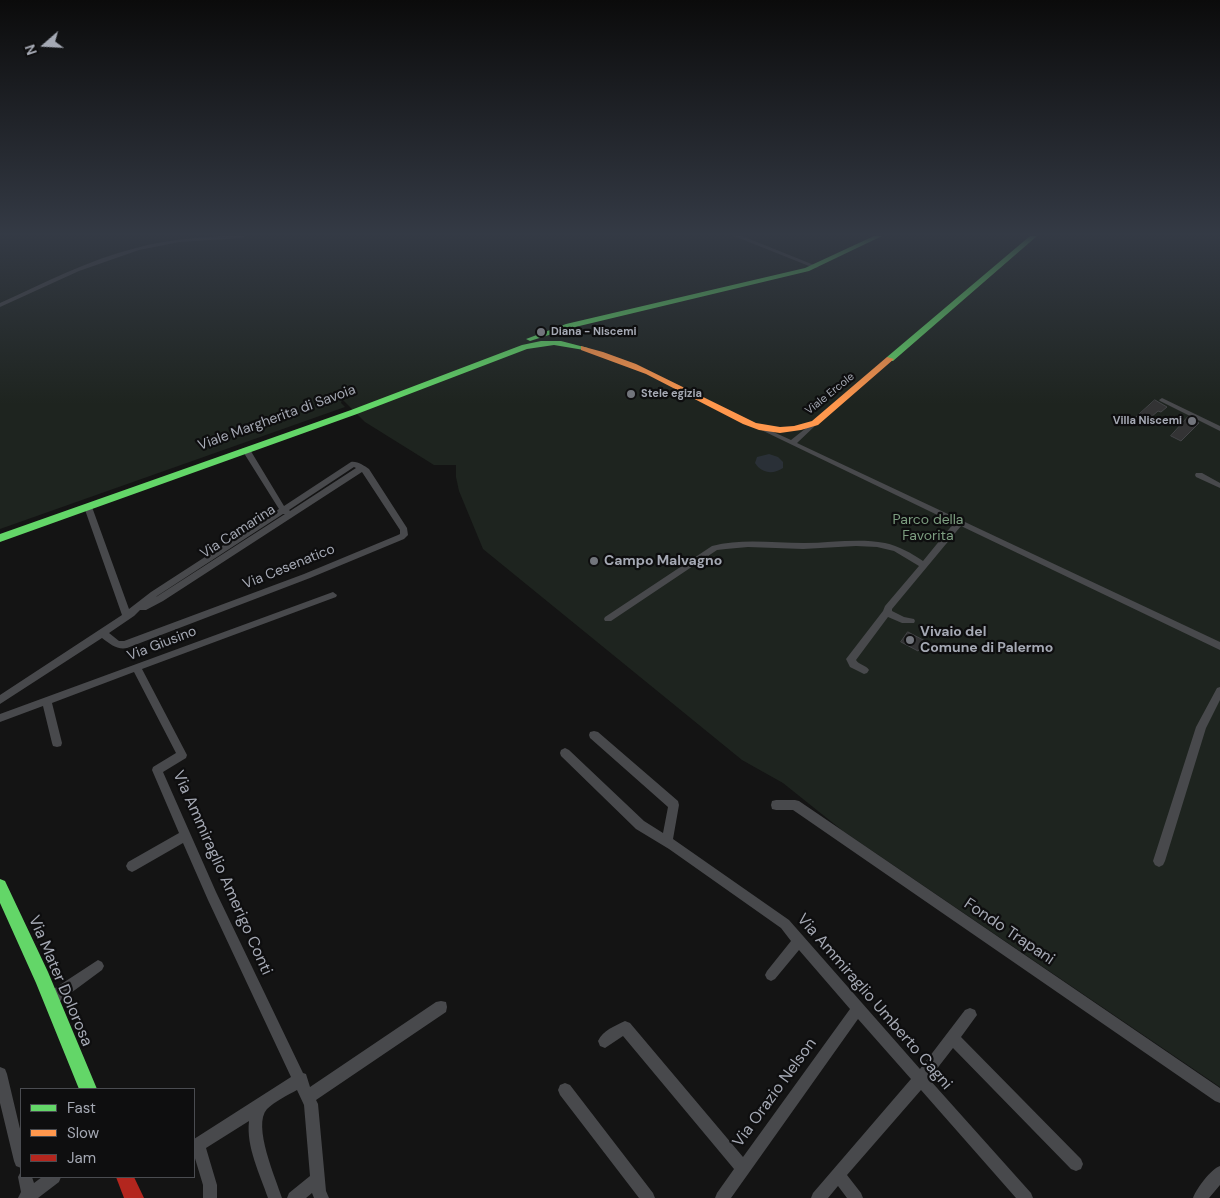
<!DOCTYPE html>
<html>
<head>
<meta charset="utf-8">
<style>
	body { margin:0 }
	#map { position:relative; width:1220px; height:1198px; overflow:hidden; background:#141414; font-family:"DM Sans",sans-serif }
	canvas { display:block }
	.legend { position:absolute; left:20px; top:1088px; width:175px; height:90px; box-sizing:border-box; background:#0e0e0f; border:1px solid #4a4c51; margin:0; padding:6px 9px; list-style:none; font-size:15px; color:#a5a9b4 }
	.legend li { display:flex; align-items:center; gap:10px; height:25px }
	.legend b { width:25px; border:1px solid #4a4c51 }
	.north { position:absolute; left:20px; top:20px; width:50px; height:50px; -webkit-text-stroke:4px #0e0e0f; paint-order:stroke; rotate:251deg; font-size:14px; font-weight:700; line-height:20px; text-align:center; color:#a5a9b4 }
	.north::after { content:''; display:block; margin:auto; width:18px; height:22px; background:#a5a9b4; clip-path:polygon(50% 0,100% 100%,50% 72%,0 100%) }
</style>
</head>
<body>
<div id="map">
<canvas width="1220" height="1198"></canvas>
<ul class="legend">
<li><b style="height:6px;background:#63d668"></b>Fast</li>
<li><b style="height:6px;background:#ff974d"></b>Slow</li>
<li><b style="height:6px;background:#b3261e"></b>Jam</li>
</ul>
<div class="north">N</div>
</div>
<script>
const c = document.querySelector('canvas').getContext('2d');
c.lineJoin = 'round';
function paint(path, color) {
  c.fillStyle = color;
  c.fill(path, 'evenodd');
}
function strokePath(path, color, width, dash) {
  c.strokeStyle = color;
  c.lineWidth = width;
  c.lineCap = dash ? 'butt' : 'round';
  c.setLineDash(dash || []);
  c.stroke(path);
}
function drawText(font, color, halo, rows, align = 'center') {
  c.font = font + ' "DM Sans",sans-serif';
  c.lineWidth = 4.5;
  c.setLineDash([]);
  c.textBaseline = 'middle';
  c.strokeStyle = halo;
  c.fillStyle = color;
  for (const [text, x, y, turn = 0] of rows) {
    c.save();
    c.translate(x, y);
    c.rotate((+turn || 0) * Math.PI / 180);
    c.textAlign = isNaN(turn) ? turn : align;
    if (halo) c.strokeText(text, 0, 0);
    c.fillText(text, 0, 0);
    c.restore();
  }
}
const green = new Path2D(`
	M0 236H1220V1087L843 831 783 783 742 760 483 549 459 491 456 477V465H434L365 422 342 399 341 403 345 407 0 529Z`);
const water = new Path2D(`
	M769 454 778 457 783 462V468C773 475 761 473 755 463L757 457Z`);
const building = new Path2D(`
	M1155 400 1167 407 1161 412 1158 411 1143 424 1133 420Z
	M1188 417 1199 423 1181 441 1171 436Z
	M908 632 925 641 918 651 901 642Z`);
const street = new Path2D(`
	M223 236H245L242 238 179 242 139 250 79 271 0 307V303C44 283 88 260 136 248 164 240 194 238 223 236Z
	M734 236H742L819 267 814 268Z
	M1162 398 1220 426V431L1160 401 1159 400Z
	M815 421 818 423 817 424 797 443 1220 642V650L961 526 892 609V611L904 617 914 619 915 621 914 623H902L888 617 856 660C859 665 866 665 869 670L867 673 864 674 850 667 846 659 883 611 885 606 919 566 894 551 877 547 856 546 803 549 748 547 726 549 717 550 611 621H605L604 619 605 617 712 546C742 538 773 543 804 543 831 543 858 538 885 543 899 546 911 553 923 561L954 523 753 426 756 424 758 425 791 440Z
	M243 448H249L284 506 351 462C358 461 364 466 369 469L407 528 408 535 404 539 310 578 127 648C117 650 110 644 102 638L0 704V695L122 615 84 507 85 505 88 504 92 507 129 609 151 592 279 509 242 450ZM354 467 356 468 290 511 289 510ZM362 472 400 530V534L398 535 304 574 124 641H119L109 633 134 616 140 610H146L163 601ZM283 514H285L156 597 157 596Z
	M1196 473H1202L1220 483V488L1196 477 1195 475Z
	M333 592 337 595 336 597 142 669 187 755 186 758 163 772 216 892 303 1073 306 1074 310 1087 436 1002 441 1001 446 1002 447 1007 446 1012 316 1100 318 1104 326 1191 329 1198H314L312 1193 306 1198H287L289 1193 310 1176 304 1105 297 1090C288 1095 274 1102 267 1109 252 1125 276 1179 282 1198H268C260 1174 246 1147 249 1121L206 1148 217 1185V1198H203V1185L194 1155V1139L291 1077 208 900 183 843 136 870 132 872 128 870 126 866 128 862 179 833 152 770 153 767 176 753 134 672 52 703 62 743 61 746 57 747 53 746 52 743 43 706 0 722V714Z
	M1220 687V700L1206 728 1165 861 1163 865 1159 867 1155 865 1153 861 1196 727 1217 688Z
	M594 731 598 732 678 801 679 805 673 839 789 920 920 1069 965 1010 970 1008 975 1010 977 1015 961 1037 1081 1159 1083 1164 1081 1169 1076 1171 1071 1169 953 1048 929 1079 1031 1193 1033 1198H1016L921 1090 847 1175 861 1193 863 1198H847L838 1186 828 1198H811L813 1193 911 1079 858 1019 731 1198H715L717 1193 734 1169 623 1036 605 1048 600 1046 598 1041C603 1030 615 1026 625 1021L630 1023 743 1157 850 1009 799 950 775 979 771 981 767 979 765 975 767 971 791 941 781 928 669 849 636 829 561 756 560 753 561 750 565 748 569 750 644 821 663 833 668 807 590 738 589 735 590 732Z
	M776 800H795L799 801 1220 1088V1103L1215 1101 793 810H776L772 809 771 805 772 801Z
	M98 960 102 962 104 966 102 970 56 1004 51 1005 46 1004 45 999 46 994Z
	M0 1067 5 1069 7 1074 21 1133V1168L16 1166 14 1161 0 1103Z
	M565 1083 570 1085 653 1193 655 1198H639L560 1095 558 1090 560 1085Z
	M1220 1166V1185L1209 1198H1193C1196 1189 1211 1169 1220 1166Z
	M21 1171V1177H32L34 1183 42 1177H61L59 1182 38 1198H18L21 1192 18 1177Z`);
const fast = new Path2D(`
	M874 236H882L809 271 571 328 530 341 526 339 566 324 805 268Z
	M1030 236H1037L893 361H887V357Z
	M541 341H561L588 348 584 350 554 345 527 349 357 414 0 542V534L351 410 522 345Z
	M0 879 5 881 48 972 97 1089H79L36 983 0 903Z`);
const slow = new Path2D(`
	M581 346 603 352 636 364 756 423 780 427 794 426 812 421 887 357 894 359 818 425 801 430 780 433 759 430 743 424 646 374 581 350Z`);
const jam = new Path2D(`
	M116 1177H134L144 1198H124Z`);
const markers = [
	[541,332,5,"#72757c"],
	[631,394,5,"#72757c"],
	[1192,421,5,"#72757c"],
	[594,561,5,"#72757c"],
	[910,640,5,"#72757c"]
];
const farPoinames = [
	["Diana - Niscemi",551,332],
	["Stele egizia",641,394],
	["Villa Niscemi",1182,421,"right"]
];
const farStreetnames = [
	["Viale Ercole",830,394,-39]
];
const streetNames = [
	["Viale Margherita di Savoia",277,418,-20],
	["Via Camarina",238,532,-33],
	["Via Cesenatico",289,567,-22],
	["Via Giusino",162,644,-21]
];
const parkNames = [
	["Parco della",928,520],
	["Favorita",928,536]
];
const poiNames = [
	["Campo Malvagno",604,561],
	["Vivaio del",920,632],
	["Comune di Palermo",920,648]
];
const nearStreetnames = [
	["Via Ammiraglio Amerigo Conti",222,873,66],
	["Fondo Trapani",1009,932,34],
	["Via Mater Dolorosa",60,981,67],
	["Via Ammiraglio Umberto Cagni",874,1002,49],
	["Via Orazio Nelson",775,1093,-54]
];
paint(green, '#1e241f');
paint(water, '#2a3037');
paint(building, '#333334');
strokePath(building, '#434447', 1);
paint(street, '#48494c');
paint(fast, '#63d668');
paint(slow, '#ff974d');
paint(jam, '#b3261e');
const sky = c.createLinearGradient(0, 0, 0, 404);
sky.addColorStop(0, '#0b0b0b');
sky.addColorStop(0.58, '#343a45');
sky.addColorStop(1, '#343a4500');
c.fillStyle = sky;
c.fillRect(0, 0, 1220, 404);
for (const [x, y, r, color] of markers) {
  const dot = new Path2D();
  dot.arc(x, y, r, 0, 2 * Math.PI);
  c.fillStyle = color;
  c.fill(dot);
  strokePath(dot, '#0e0e0f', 2);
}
drawText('bold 11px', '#a5a9b4', '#0e0e0f', farPoinames, 'left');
drawText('11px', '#a5a9b4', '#0e0e0f', farStreetnames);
drawText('14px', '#a5a9b4', '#0e0e0f', streetNames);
drawText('14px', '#7d9e81', '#0e0e0f', parkNames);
drawText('bold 14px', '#a5a9b4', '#0e0e0f', poiNames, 'left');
drawText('16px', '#a5a9b4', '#0e0e0f', nearStreetnames);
</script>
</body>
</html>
